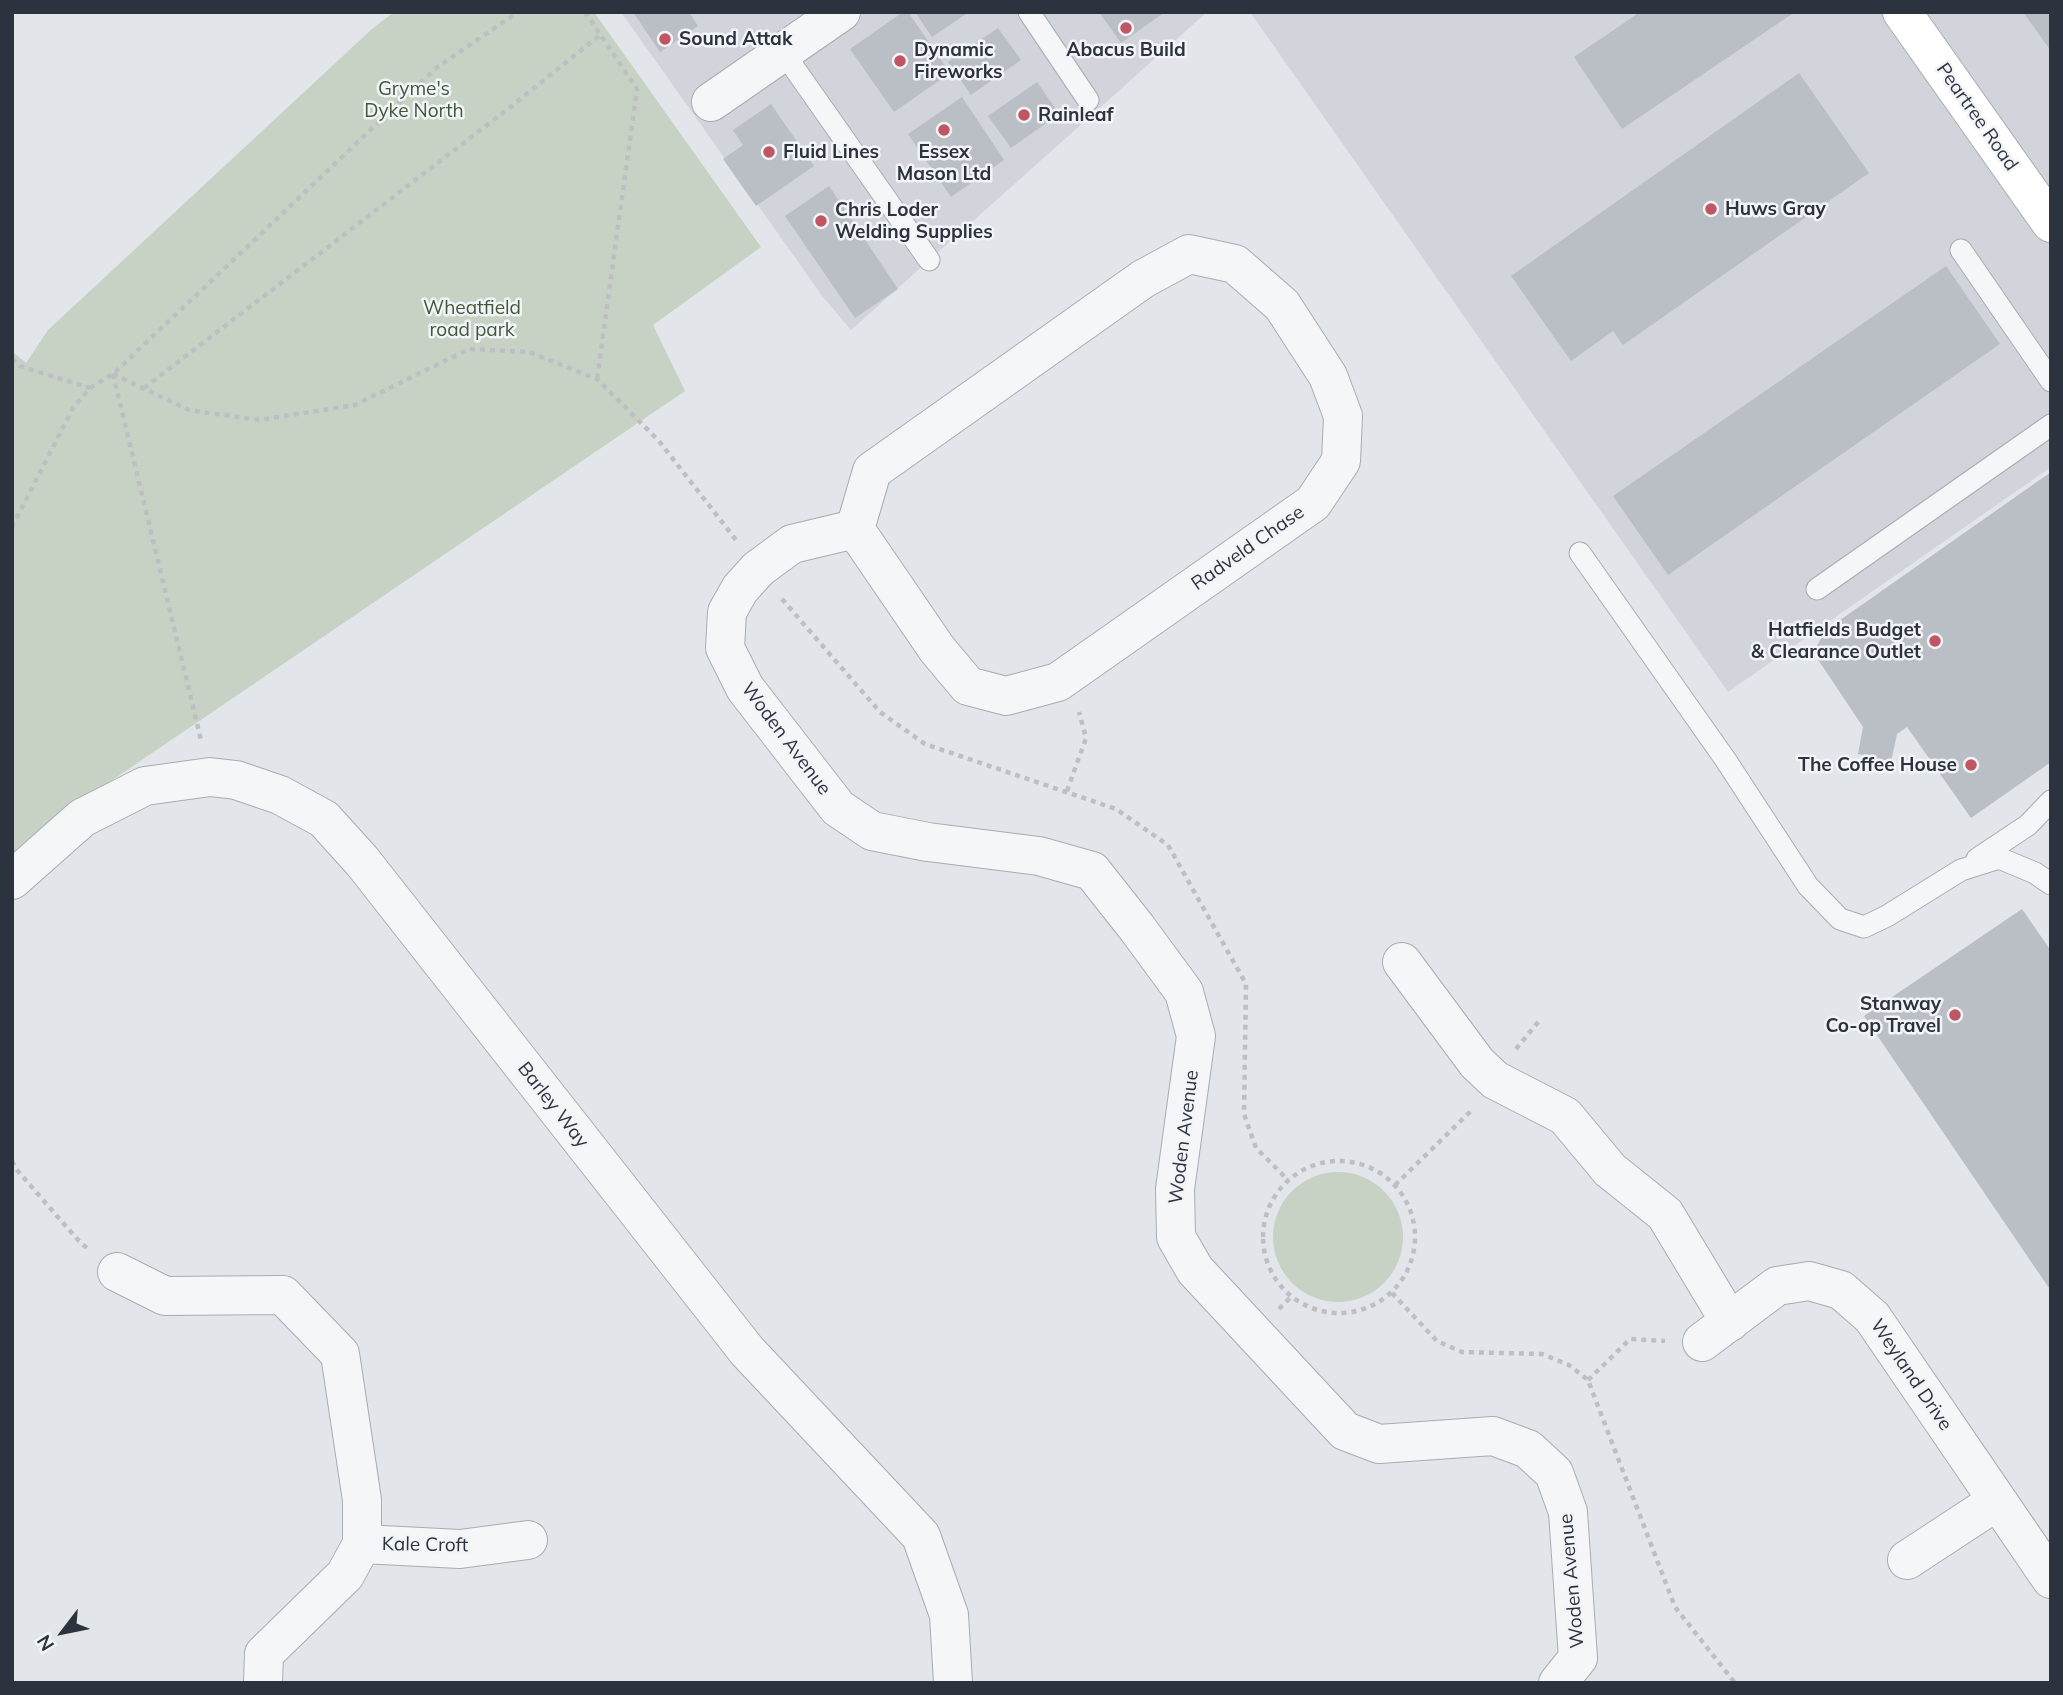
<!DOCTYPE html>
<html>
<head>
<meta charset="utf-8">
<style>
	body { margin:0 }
	#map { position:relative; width:2063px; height:1695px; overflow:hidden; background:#e2e5e9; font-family:Mulish,sans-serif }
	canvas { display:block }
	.frame { position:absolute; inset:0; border:14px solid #2c333f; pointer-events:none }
	.north { position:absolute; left:28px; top:1597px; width:70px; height:70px; -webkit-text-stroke:5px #f2f4f7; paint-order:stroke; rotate:238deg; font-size:19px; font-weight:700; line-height:28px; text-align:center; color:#2c333f }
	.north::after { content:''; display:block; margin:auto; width:24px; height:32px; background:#2c333f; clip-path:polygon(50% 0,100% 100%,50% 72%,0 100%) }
</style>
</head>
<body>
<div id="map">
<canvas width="2063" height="1695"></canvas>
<div class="frame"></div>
<div class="north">N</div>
</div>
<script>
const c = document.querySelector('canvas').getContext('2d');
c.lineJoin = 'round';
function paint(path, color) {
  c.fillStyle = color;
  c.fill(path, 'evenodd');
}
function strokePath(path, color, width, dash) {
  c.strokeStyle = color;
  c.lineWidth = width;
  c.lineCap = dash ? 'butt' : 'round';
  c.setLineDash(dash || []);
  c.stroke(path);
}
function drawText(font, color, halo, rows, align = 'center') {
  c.font = font + ' Mulish,sans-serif';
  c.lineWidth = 5;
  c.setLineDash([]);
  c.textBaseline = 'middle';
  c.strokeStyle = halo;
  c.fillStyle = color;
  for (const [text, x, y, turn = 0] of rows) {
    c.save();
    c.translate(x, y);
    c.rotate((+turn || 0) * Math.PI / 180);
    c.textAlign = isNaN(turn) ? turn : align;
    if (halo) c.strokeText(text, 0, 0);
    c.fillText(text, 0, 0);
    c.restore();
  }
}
const built = new Path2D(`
	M621 12H1207L851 330 823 297Z
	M1250 12H2051V467L1728 692Z`);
const green = new Path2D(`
	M394 12H594L761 247 653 325 685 391 105 785 12 863V351L26 363 48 330 372 29Z
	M1273 1237a65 65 0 1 1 130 0a65 65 0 1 1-130 0Z`);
const building = new Path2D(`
	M633 12H689L698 26 660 52Z
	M903 12H908L950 73 894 112 850 49Z
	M915 12H969L932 37Z
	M1099 12H1165L1121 43Z
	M1640 12H1795L1622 129 1574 57Z
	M2023 12H2051V51Z
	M998 28 1021 60 971 95 948 62Z
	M1799 73 1869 173 1623 345 1613 331 1571 361 1511 276Z
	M1037 82 1059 114 1011 148 988 116Z
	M962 97 1004 160 951 197 908 134Z
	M771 104 814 166 756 206 723 159 743 145 733 130Z
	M829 186 898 289 855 318 785 216Z
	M1946 266 2000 344 1668 575 1613 496Z
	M2051 472V762L1971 818 1907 727 1897 734 1891 762 1858 754 1863 727 1813 652 1826 630Z
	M2022 909 2051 951V1291L1864 1016Z`);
const path = new Path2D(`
	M585 12 637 89 597 379
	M12 359 20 366 90 388
	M113 374 189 410 259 420 355 405 469 349 529 352 597 379 659 441 736 540
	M113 374 201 740
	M144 388 508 109 600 35
	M12 527 73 408 90 388 113 374 436 68 518 12
	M782 599 880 712 925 744 1116 809 1168 845 1246 984 1244 1114 1256 1148 1288 1180
	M1067 791 1086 738 1079 712
	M1516 1049 1539 1021
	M12 1161 16 1169 79 1241 89 1250
	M1263 1237a76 76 0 1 1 152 0a76 76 0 1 1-152 0Z
	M1395 1185 1472 1110
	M1392 1293 1437 1341 1462 1352 1542 1354 1569 1365 1588 1380 1675 1607 1735 1683
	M1279 1309 1291 1297
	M1588 1380 1630 1339 1665 1341`);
const lane = new Path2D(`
	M1029 12 1088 100
	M783 52 929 260
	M1961 250 2051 381
	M1580 553 1725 759 1808 886 1840 919 1864 927 1887 916 1961 870 1999 858 2035 873 2051 884
	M1817 589 2051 425
	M1977 859 2028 825 2051 801`);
const street = new Path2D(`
	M711 102 841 12
	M855 529 937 649 968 686 1006 696 1058 682 1313 503 1341 461 1343 416 1328 376 1282 305 1235 264 1189 254 1143 279 872 471 855 529 792 544 758 569 740 589 727 612 725 648 745 688 838 808 872 831 928 842 1039 856 1092 871 1137 928 1184 992 1196 1036 1175 1189 1176 1237 1195 1270 1345 1431 1379 1444 1493 1436 1528 1449 1554 1473 1568 1512 1578 1658 1558 1683
	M12 880 82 818 145 786 210 777 236 780 280 795 324 819 362 861 747 1351 921 1536 949 1615 953 1683
	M1402 962 1477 1063 1495 1080 1565 1116 1610 1170 1665 1214 1730 1322
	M117 1272 165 1296 283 1295 340 1354 362 1500V1544L345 1575 264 1654 263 1683
	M1702 1342 1777 1286 1809 1281 1841 1290 1872 1317 2051 1579
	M362 1544 460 1549 528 1540
	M1907 1560 1997 1501`);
const secondary = new Path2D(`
	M1902 12 2051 223`);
const markers = [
	[1126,28,7,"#c05664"],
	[665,39,7,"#c05664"],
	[900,61,7,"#c05664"],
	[1024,115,7,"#c05664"],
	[944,130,7,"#c05664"],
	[769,152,7,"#c05664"],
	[1711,209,7,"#c05664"],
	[821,221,7,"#c05664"],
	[1935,641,7,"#c05664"],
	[1971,765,7,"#c05664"],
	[1955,1015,7,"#c05664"]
];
const poiNames = [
	["Sound Attak",679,39],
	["Dynamic",914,50],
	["Fireworks",914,72],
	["Abacus Build",1126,50,"center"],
	["Rainleaf",1038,115],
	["Fluid Lines",783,152],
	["Essex",944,152,"center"],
	["Mason Ltd",944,174,"center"],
	["Huws Gray",1725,209],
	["Chris Loder",835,210],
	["Welding Supplies",835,232],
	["Hatfields Budget",1921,630,"right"],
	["& Clearance Outlet",1921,652,"right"],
	["The Coffee House",1957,765,"right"],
	["Stanway",1941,1004,"right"],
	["Co-op Travel",1941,1026,"right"]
];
const parkNames = [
	["Gryme's",414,89],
	["Dyke North",414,111],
	["Wheatfield",472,308],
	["road park",472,330]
];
const streetNames = [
	["Peartree Road",1977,117,55],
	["Radveld Chase",1248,548,-35],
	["Woden Avenue",786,739,53],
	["Barley Way",553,1105,52],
	["Woden Avenue",1184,1137,-83],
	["Weyland Drive",1911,1375,56],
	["Kale Croft",425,1545,1],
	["Woden Avenue",1572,1581,-95]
];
paint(built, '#d1d4db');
paint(green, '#c8d2c4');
paint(building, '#babec5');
strokePath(lane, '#a8acb3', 23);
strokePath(street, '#a8acb3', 40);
strokePath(secondary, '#a8acb3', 40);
strokePath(path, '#bdbfc4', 4.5, [5, 5]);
strokePath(lane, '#f5f6f8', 21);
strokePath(street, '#f5f6f8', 38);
strokePath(secondary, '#fff', 38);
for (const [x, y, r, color] of markers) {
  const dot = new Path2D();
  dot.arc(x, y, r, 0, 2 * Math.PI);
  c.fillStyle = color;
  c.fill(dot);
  strokePath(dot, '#f2f4f7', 2.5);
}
drawText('bold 19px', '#2c333f', '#f2f4f7', poiNames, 'left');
drawText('19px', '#40593b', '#f2f4f7', parkNames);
drawText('19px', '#2c333f', '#f2f4f7', streetNames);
</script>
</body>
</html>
